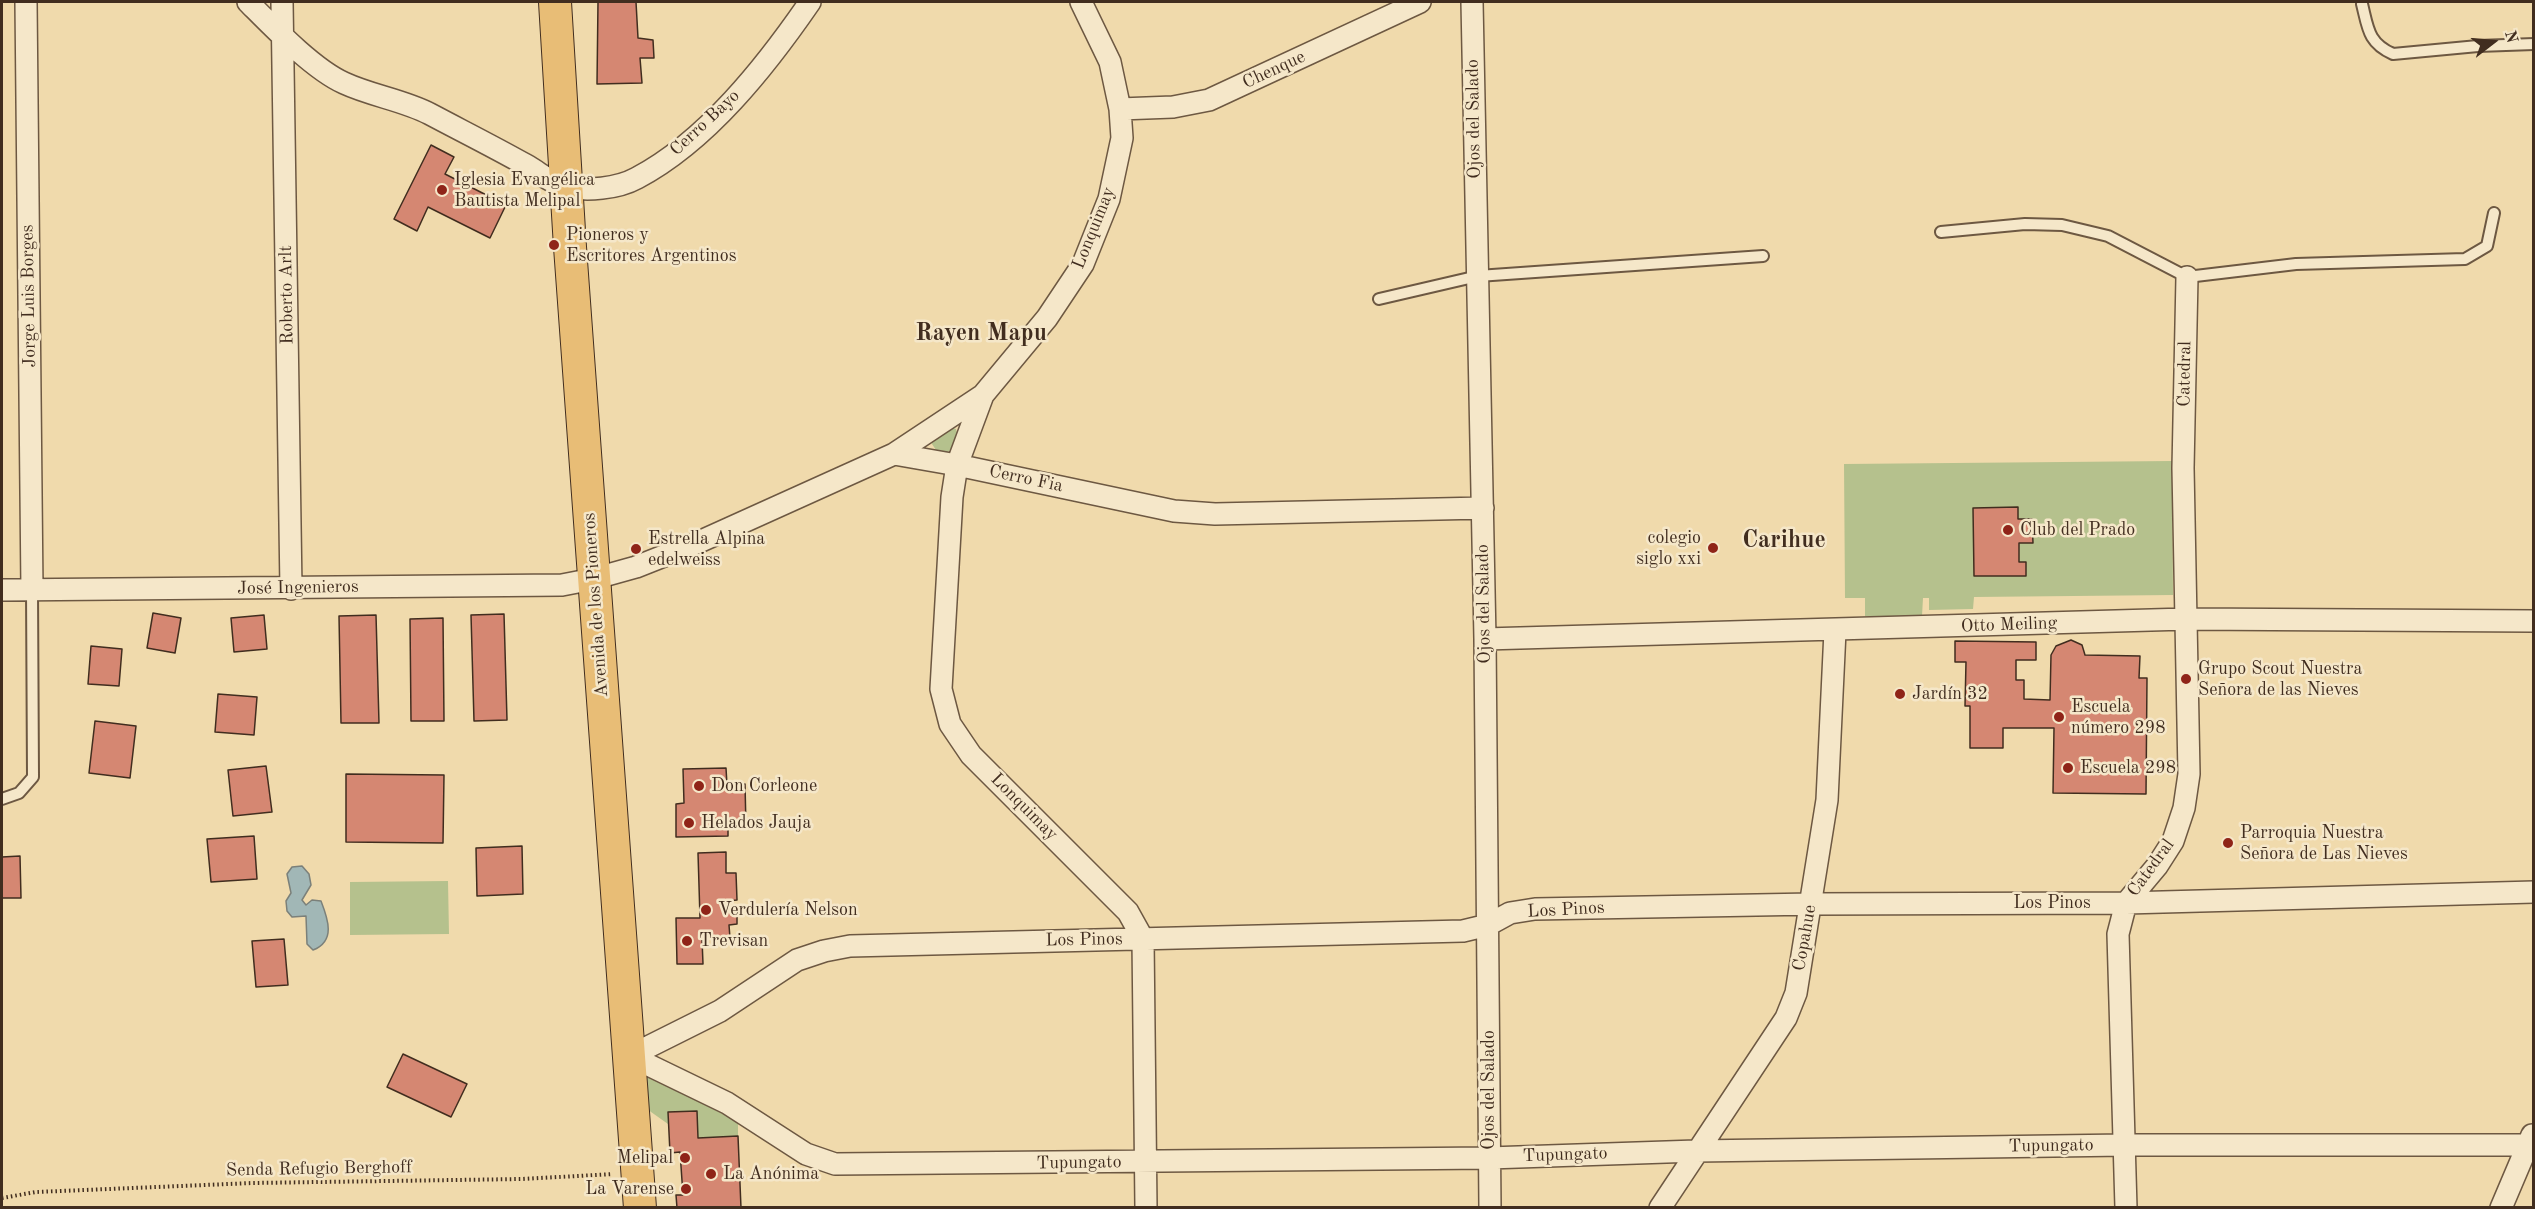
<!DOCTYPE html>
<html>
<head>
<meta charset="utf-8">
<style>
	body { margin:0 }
	#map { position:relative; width:2535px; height:1209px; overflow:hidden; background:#f0daac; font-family:"Old Standard TT",serif }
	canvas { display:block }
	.frame { position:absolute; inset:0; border:3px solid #412d1f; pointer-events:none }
	.north { position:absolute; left:2463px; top:12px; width:60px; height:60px; -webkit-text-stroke:4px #f5e7c9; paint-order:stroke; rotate:74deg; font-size:16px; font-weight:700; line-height:24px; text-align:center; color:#412d1f }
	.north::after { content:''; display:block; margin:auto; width:21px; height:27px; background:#412d1f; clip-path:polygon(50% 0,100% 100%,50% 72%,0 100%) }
</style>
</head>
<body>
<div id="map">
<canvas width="2535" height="1209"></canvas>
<div class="frame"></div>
<div class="north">N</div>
</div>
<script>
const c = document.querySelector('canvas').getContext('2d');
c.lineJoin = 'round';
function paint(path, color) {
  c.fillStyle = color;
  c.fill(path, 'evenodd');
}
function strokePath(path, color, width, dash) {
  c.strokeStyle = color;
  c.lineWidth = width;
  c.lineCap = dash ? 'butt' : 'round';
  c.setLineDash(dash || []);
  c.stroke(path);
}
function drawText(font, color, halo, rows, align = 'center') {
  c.font = font + ' "Old Standard TT",serif';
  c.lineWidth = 5;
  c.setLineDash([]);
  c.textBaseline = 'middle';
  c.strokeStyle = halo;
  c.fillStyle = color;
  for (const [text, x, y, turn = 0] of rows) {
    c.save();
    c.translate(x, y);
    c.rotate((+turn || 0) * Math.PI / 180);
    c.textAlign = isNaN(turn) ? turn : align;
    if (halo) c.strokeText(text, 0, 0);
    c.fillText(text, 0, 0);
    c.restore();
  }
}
const green = new Path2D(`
	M953 428 956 429C960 440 956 445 948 452L936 450 932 444 931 438Z
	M2172 461 2173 595 1974 597 1973 609 1929 610V598H1923L1922 616H1865V598H1845L1844 464Z
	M448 881 449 934 350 935V882Z
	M649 1077 706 1100 713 1109 738 1121V1136L698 1138 696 1111 668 1112V1124L644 1107 646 1078Z`);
const water = new Path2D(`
	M302 866 309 874 311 885 302 900 306 905 312 900 321 901C328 919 336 941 313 950L307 944 306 916 292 917 287 911 286 901 291 893 287 874 292 867Z`);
const building = new Path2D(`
	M598 2H636L638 38 653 40 654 58H640L642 83 597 84Z
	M431 145 454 157 445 174 506 205 490 238 428 207 417 231 394 219Z
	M2018 507V519H2032L2033 543H2019V562H2026V576H1974L1973 508Z
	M153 613 181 618 175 653 147 648Z
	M504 614 507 720 474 721 471 615Z
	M264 615 267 649 234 652 231 618Z
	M376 615 379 723H341L339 616Z
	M443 618 444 721H411L410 619Z
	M2071 640 2082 645 2085 655 2140 656 2139 678H2147L2146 794 2053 793 2054 728H2003V748H1970V706H1965L1966 662H1955V641L2036 642V660H2016V680H2024V699L2050 700 2051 655 2056 646Z
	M91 646 122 649 119 686 88 684Z
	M218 694 257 697 254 735 215 732Z
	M95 721 136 726 130 778 89 773Z
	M266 766 272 812 233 816 228 770Z
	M726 768 727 785 745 784 746 827 728 828V836L676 837V804L684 803 683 769Z
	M346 774 444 775 443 843 346 842Z
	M254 836 257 879 211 882 207 839Z
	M522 846 523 894 477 896 476 848Z
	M726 852V873H736L737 900 727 901V911H737V924L729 925 730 938 702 939 703 964H677L676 918H700L698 853Z
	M20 856 21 898H2V857Z
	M284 939 288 985 256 987 252 941Z
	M403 1054 467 1084 451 1117 387 1087Z
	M697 1111 698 1138 738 1136 741 1208H677L676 1195H683L680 1152 670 1153 668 1112Z`);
const path = new Path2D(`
	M2 1198 36 1192 252 1183 522 1179 613 1174`);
const service = new Path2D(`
	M2362 4C2368 28 2368 43 2393 54L2478 46 2534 44
	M1941 232 2025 224 2062 225 2108 236 2187 277 2296 264 2465 259 2487 246 2494 213
	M1379 299 1478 276 1763 256
	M2 799 19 793 33 777 32 590`);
const minor = new Path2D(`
	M26 2 32 590
	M248 2C273 27 313 69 344 83 372 96 403 100 430 114 462 131 494 147 526 165 539 172 550 183 566 187 587 191 617 189 637 178 707 141 766 66 810 2
	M282 2 291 589
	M1472 2 1485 639 1490 1208
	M1120 109 1173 107 1209 100 1420 2
	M983 395 957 465 952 497 941 689 950 724 971 755 1128 912 1143 939 1146 1208
	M894 454 957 465 1174 511 1215 514 1483 508
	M2 590 562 585 593 579 636 567 699 542 894 454 983 395 1047 318 1083 264 1109 199 1122 138 1120 109 1110 62 1081 2
	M1485 639 2186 619 2534 621
	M630 1056 720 1011 797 960 824 951 850 946 1463 931 1488 925 1510 913 1535 909 1812 904 2126 903 2534 892
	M630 1056 727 1103 806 1154 835 1164 1489 1158 1696 1151 2125 1145H2528
	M1660 1208 1786 1018 1796 993 1827 800 1835 631
	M2126 1208 2118 934 2126 903 2157 866 2173 841 2184 808 2189 774 2183 468 2187 277
	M2501 1208 2532 1135`);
const primary = new Path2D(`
	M555 2 570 247 640 1208`);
const markers = [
	[442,190,6,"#8f2418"],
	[554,245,6,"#8f2418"],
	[2008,530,6,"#8f2418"],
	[1713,548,6,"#8f2418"],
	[636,549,6,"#8f2418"],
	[2186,679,6,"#8f2418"],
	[1900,694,6,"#8f2418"],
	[2059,717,6,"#8f2418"],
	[2068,768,6,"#8f2418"],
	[699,786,6,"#8f2418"],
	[689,823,6,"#8f2418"],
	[2228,843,6,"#8f2418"],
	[706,910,6,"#8f2418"],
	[687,941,6,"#8f2418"],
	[685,1158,6,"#8f2418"],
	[711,1174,6,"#8f2418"],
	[686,1189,6,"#8f2418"]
];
const streetNames = [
	["Chenque",1274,70,-25],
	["Ojos del Salado",1474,119,-91],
	["Cerro Bayo",705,123,-43],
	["Lonquimay",1094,228,-68],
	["Roberto Arlt",287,295,-91],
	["Jorge Luis Borges",29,296,-91],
	["Catedral",2185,374,-89],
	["Cerro Fia",1026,479,12],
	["José Ingenieros",298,588,-1],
	["Ojos del Salado",1484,604,-91],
	["Avenida de los Pioneros",596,605,-94],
	["Otto Meiling",2009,625,-2],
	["Lonquimay",1024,807,45],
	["Catedral",2151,868,-54],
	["Los Pinos",2052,903],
	["Los Pinos",1566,910,-3],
	["Copahue",1805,938,-80],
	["Los Pinos",1084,940,-1],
	["Ojos del Salado",1489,1090,-90],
	["Tupungato",2051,1146,-1],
	["Tupungato",1565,1155,-2],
	["Tupungato",1079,1163,-1],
	["Senda Refugio Berghoff",319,1169,-1]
];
const poiNames = [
	["Iglesia Evangélica",454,180],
	["Bautista Melipal",454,201],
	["Pioneros y",566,235],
	["Escritores Argentinos",566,256],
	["Club del Prado",2020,530],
	["colegio",1701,538,"right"],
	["siglo xxi",1701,559,"right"],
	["Estrella Alpina",648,539],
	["edelweiss",648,560],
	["Grupo Scout Nuestra",2198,669],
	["Señora de las Nieves",2198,690],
	["Jardín 32",1912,694],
	["Escuela",2071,707],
	["número 298",2071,728],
	["Escuela 298",2080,768],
	["Don Corleone",711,786],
	["Helados Jauja",701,823],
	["Parroquia Nuestra",2240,833],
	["Señora de Las Nieves",2240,854],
	["Verdulería Nelson",718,910],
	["Trevisan",699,941],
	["Melipal",673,1158,"right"],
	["La Anónima",723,1174],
	["La Varense",674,1189,"right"]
];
const districtNames = [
	["Rayen Mapu",981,334],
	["Carihue",1784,541]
];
paint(green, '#b5c18d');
paint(water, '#a1b7b6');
strokePath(water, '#7b807a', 1.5);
paint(building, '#d58772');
strokePath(building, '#412d1f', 1.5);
strokePath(service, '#6d5842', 14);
strokePath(minor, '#6d5842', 24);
strokePath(primary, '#412d1f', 34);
strokePath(path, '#412d1f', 4, [1.5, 3]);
strokePath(service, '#f5e7c9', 10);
strokePath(minor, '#f5e7c9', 21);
strokePath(primary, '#e8bd76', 32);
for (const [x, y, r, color] of markers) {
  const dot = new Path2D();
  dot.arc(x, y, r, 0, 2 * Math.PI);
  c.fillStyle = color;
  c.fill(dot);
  strokePath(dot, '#f5e7c9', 2);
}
drawText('18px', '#412d1f', '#f5e7c9', streetNames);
drawText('18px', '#412d1f', '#f5e7c9', poiNames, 'left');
drawText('bold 24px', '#412d1f', '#f5e7c9', districtNames);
</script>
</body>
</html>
